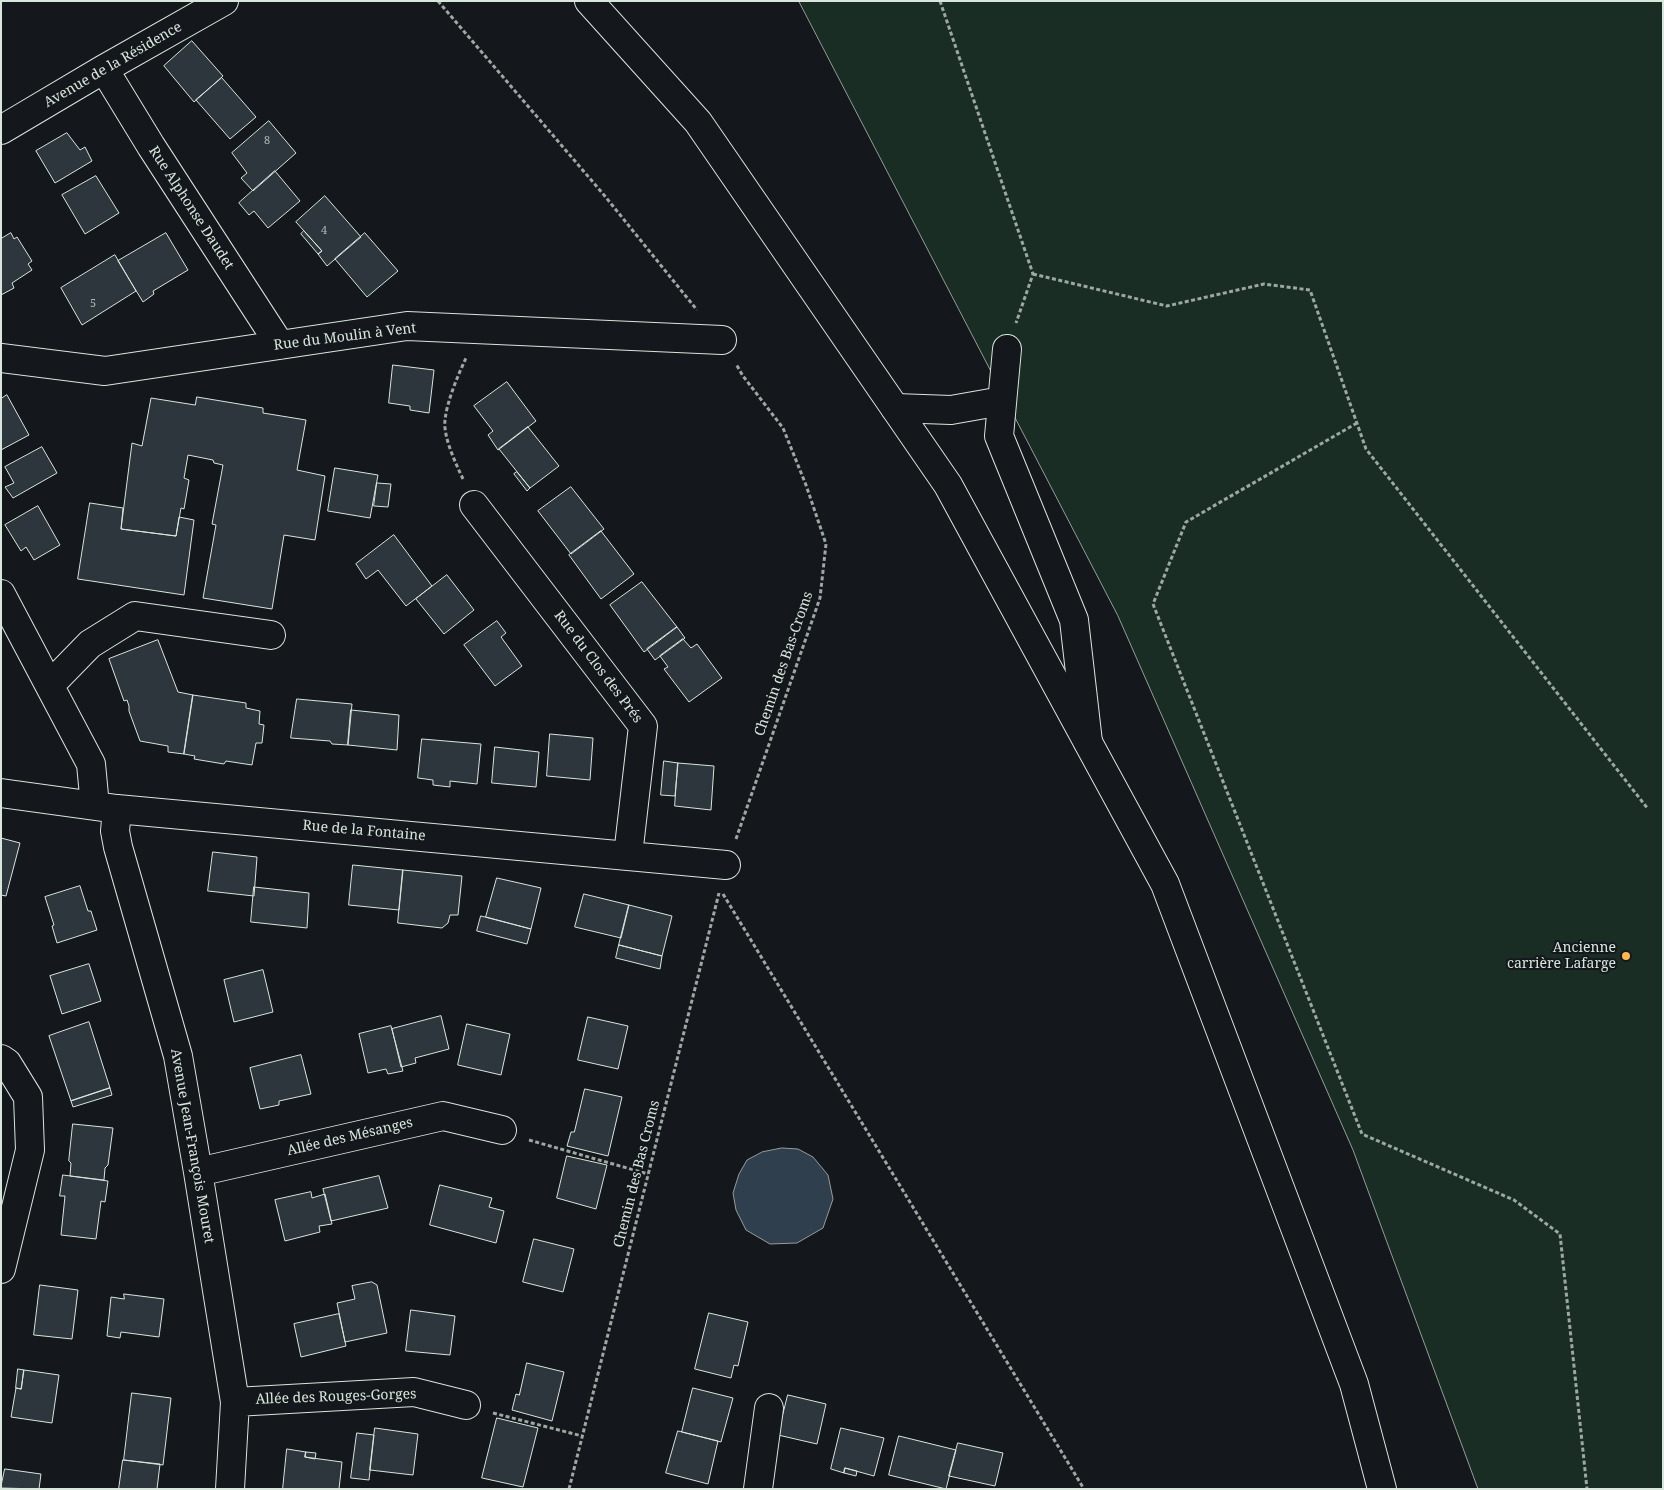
<!DOCTYPE html>
<html>
<head>
<meta charset="utf-8">
<style>
	body { margin:0 }
	#map { position:relative; width:1664px; height:1490px; overflow:hidden; background:#14181c; font-family:"Noto Serif",serif }
	canvas { display:block }
	.frame { position:absolute; inset:0; border:2px solid #d8e6dc; pointer-events:none }
</style>
</head>
<body>
<div id="map">
<canvas width="1664" height="1490"></canvas>
<div class="frame"></div>
</div>
<script>
const c = document.querySelector('canvas').getContext('2d');
c.lineJoin = 'round';
function paint(path, color) {
  c.fillStyle = color;
  c.fill(path, 'evenodd');
}
function strokePath(path, color, width, dash) {
  c.strokeStyle = color;
  c.lineWidth = width;
  c.lineCap = dash ? 'butt' : 'round';
  c.setLineDash(dash || []);
  c.stroke(path);
}
function drawText(font, color, halo, rows, align = 'center') {
  c.font = font + ' "Noto Serif",serif';
  c.lineWidth = 4;
  c.setLineDash([]);
  c.textBaseline = 'middle';
  c.strokeStyle = halo;
  c.fillStyle = color;
  for (const [text, x, y, turn = 0] of rows) {
    c.save();
    c.translate(x, y);
    c.rotate((+turn || 0) * Math.PI / 180);
    c.textAlign = isNaN(turn) ? turn : align;
    if (halo) c.strokeText(text, 0, 0);
    c.fillText(text, 0, 0);
    c.restore();
  }
}
const green = new Path2D(`
	M799 1H1663V1489H1478L1353 1150 1118 616Z`);
const water = new Path2D(`
	M782 1148 798 1149 813 1157 828 1175 833 1199 823 1228 797 1243 770 1244 746 1230 736 1210 733 1193 739 1174 747 1160 762 1152Z`);
const building = new Path2D(`
	M192 41 223 76 194 102 164 66Z
	M222 78 256 117 230 139 196 100Z
	M269 121 296 153 253 191 241 178 247 173 232 153Z
	M67 133 80 150 85 147 92 161 55 183 36 151Z
	M275 171 300 201 268 228 254 211 249 215 239 203Z
	M96 176 119 213 85 234 62 195Z
	M325 196 361 237 327 266 318 254 322 251 296 222Z
	M304 231 322 251 318 254 301 234Z
	M11 233 14 239 17 237 32 261 28 264 32 270 12 283 14 288 1 295V239Z
	M166 233 188 270 153 291 154 294 143 302 118 261Z
	M365 233 398 271 367 297 335 259Z
	M115 255 136 291 82 325 61 288Z
	M393 365 434 370 429 413 410 410V406L389 403Z
	M507 382 536 421 498 450 488 435 493 431 474 406Z
	M7 395 29 435 1 450V399Z
	M197 397 263 408V413L306 420 297 470 325 476 315 540 284 535 272 609 203 598 216 525 212 524 223 465 214 463 213 460 188 455 184 478 189 480 184 509 181 508 176 536 121 529 132 443 142 446 151 398 195 405Z
	M528 427 559 466 530 488 499 449Z
	M42 447 57 473 13 498 5 487 14 483 5 467Z
	M335 468 378 475 370 518 328 511Z
	M517 472 530 488 527 491 514 474Z
	M377 483 391 484 388 507 374 506Z
	M571 487 604 529 571 554 538 511Z
	M90 503 123 508 121 529 176 536 179 517 194 520 184 595 78 579Z
	M38 506 60 545 34 560 26 547 21 551 5 525Z
	M601 531 634 574 601 599 569 555Z
	M394 535 432 586 406 606 378 570 366 579 356 564Z
	M447 575 474 610 444 634 416 599Z
	M642 582 677 627 644 652 610 605Z
	M497 621 506 633 501 637 522 666 495 686 464 645Z
	M677 627 685 638 655 660 647 649Z
	M683 639 691 648 697 644 722 678 689 702 664 669 668 667 660 656Z
	M158 640 178 692 193 695 184 754 168 752V746L140 741 129 711V706L127 700 124 701 109 659Z
	M193 695 246 703V708L260 711 259 724 264 725 262 743H256L252 765 226 761 224 764 194 759 195 756 184 754Z
	M297 699 352 704 348 745 332 744 330 741 291 738Z
	M351 710 399 715 397 750 348 745Z
	M550 734 593 738 590 780 547 776Z
	M422 739 481 744 477 784 450 781V787L433 785V780L418 778Z
	M495 747 539 752 536 787 492 783Z
	M664 761 678 763 675 796 661 795Z
	M678 763 714 766 711 810 675 806Z
	M1 838 20 843 6 896 1 895Z
	M213 852 257 857 254 896 208 891Z
	M353 865 403 870 399 910 349 905Z
	M403 870 462 876 458 915H450L448 923 442 928 398 923Z
	M497 878 541 888 531 929 486 917Z
	M80 886 88 911H91L97 930 57 943 52 926 54 925 45 897Z
	M254 887 309 893 307 928 251 922Z
	M584 894 629 905 621 938 575 927Z
	M629 905 672 916 662 956 619 945Z
	M481 916 531 929 527 944 477 931Z
	M619 945 662 956 660 969 616 958Z
	M89 964 101 1001 62 1014 50 976Z
	M263 970 273 1012 234 1022 224 980Z
	M441 1016 449 1049 415 1058 416 1063 401 1067 392 1029Z
	M588 1017 628 1026 618 1069 578 1060Z
	M89 1022 110 1088 71 1101 49 1036Z
	M467 1024 510 1034 501 1075 458 1065Z
	M391 1026 403 1071 388 1074 386 1069 368 1073 359 1034Z
	M301 1055 311 1094 279 1101V1105L260 1109 250 1068Z
	M110 1088 112 1095 73 1107 71 1101Z
	M585 1089 622 1097 608 1156 567 1146 571 1132H574Z
	M73 1124 113 1128 108 1165 105 1168 104 1180 70 1176 71 1163 69 1161Z
	M567 1156 607 1165 596 1209 557 1198Z
	M63 1175 108 1181 105 1202 101 1201 96 1239 61 1235 65 1196H60Z
	M379 1176 388 1208 331 1221 323 1189Z
	M440 1185 492 1198 489 1207 504 1211 496 1243 430 1225Z
	M311 1192 312 1198 325 1194 332 1224 319 1226 320 1232 285 1241 275 1200Z
	M534 1239 574 1249 563 1292 523 1282Z
	M372 1282 377 1285 387 1333 345 1342 337 1303 355 1299 352 1286Z
	M40 1285 78 1290 72 1339 34 1335Z
	M124 1294 164 1299 159 1337 121 1332 120 1338 107 1336 111 1297 124 1299Z
	M411 1310 455 1316 450 1355 406 1351Z
	M709 1313 748 1322 738 1366 734 1365 731 1378 695 1369Z
	M339 1314 346 1346 301 1357 294 1324Z
	M527 1363 564 1372 552 1421 512 1410 516 1394 519 1395Z
	M18 1369 24 1370 21 1389 16 1388Z
	M24 1370 59 1375 52 1423 11 1417 16 1388 21 1389Z
	M693 1388 733 1398 721 1442 682 1432Z
	M132 1393 171 1398 163 1465 124 1460Z
	M788 1395 826 1404 817 1444 778 1435Z
	M497 1418 538 1428 523 1487 482 1478Z
	M375 1428 418 1434 413 1475 370 1470Z
	M841 1428 884 1438 874 1476 845 1468 844 1473 831 1469Z
	M678 1431 718 1441 708 1484 666 1473Z
	M357 1433 374 1435 369 1480 351 1478Z
	M899 1436 956 1450 946 1489 889 1475Z
	M958 1443 1003 1453 995 1486 949 1476Z
	M287 1449 306 1452 305 1457 342 1462 339 1489H283Z
	M306 1452 316 1453 315 1459 305 1457Z
	M123 1460 160 1464 157 1489H119Z
	M845 1468 857 1471 856 1476 844 1473Z
	M5 1469 41 1474 39 1489 1 1488Z`);
const path = new Path2D(`
	M438 1 604 195 697 310
	M940 1 1033 274 1016 323
	M1033 274 1167 306 1264 284 1310 290 1366 449 1648 809
	M1357 423 1186 522 1153 604 1362 1134 1514 1200 1560 1234 1587 1489
	M463 479C456 464 443 437 445 420 447 401 458 375 466 358
	M736 839 820 598 826 544 806 485 783 428 743 376 736 364
	M723 894 1084 1489
	M529 1140 648 1174
	M493 1413 582 1436
	M569 1489 719 893`);
const minor = new Path2D(`
	M104 69 151 146 280 345
	M1 130 104 69 224 1
	M1007 349 999 436 1074 620 1088 742
	M1 358 105 371 407 326 722 340
	M895 408 951 410 1002 401
	M474 505 643 726 628 855
	M1 594 91 764 95 806
	M50 685 90 644 135 616 271 635
	M1 793 117 809 726 865
	M117 809 115 831 118 847 178 1056 198 1172 235 1402 230 1489
	M1 1059 7 1063 28 1097 30 1150 1 1269
	M198 1172 443 1116 502 1130
	M235 1402 414 1392 466 1405
	M758 1489 769 1408`);
const major = new Path2D(`
	M589 1 698 122 948 485 1165 884 1354 1384 1382 1489`);
const markers = [
	[1626,956,5,"#ffb74d"]
];
const numberNames = [
	["8",267,141],
	["4",324,231],
	["5",93,304]
];
const streetNames = [
	["Avenue de la Résidence",113,65,-30],
	["Rue Alphonse Daudet",191,208,57],
	["Rue du Moulin à Vent",345,337,-7],
	["Chemin des Bas-Croms",784,664,-71],
	["Rue du Clos des Prés",598,667,53],
	["Rue de la Fontaine",364,831,5],
	["Allée des Mésanges",350,1137,-13],
	["Avenue Jean-François Mouret",192,1146,80],
	["Chemin des Bas Croms",637,1174,-76],
	["Allée des Rouges-Gorges",336,1397,-2]
];
const poiNames = [
	["Ancienne",1616,948],
	["carrière Lafarge",1616,964]
];
paint(green, '#1a2d24');
strokePath(green, '#939e99', 1);
paint(water, '#2f3f4d');
strokePath(water, '#939e99', 1);
paint(building, '#2c363c');
strokePath(building, '#d8e6dc', 1);
strokePath(minor, '#d8e6dc', 30);
strokePath(major, '#d8e6dc', 30);
strokePath(path, '#9da8a2', 3, [4, 2.5]);
strokePath(minor, '#14181c', 28);
strokePath(major, '#14181c', 28);
for (const [x, y, r, color] of markers) {
  const dot = new Path2D();
  dot.arc(x, y, r, 0, 2 * Math.PI);
  c.fillStyle = color;
  c.fill(dot);
  strokePath(dot, '#14181c', 2);
}
drawText('11px', '#adbab4', null, numberNames);
drawText('14px', '#d8e6dc', '#14181c', streetNames);
drawText('14px', '#d8e6dc', '#14181c', poiNames, 'right');
</script>
</body>
</html>
